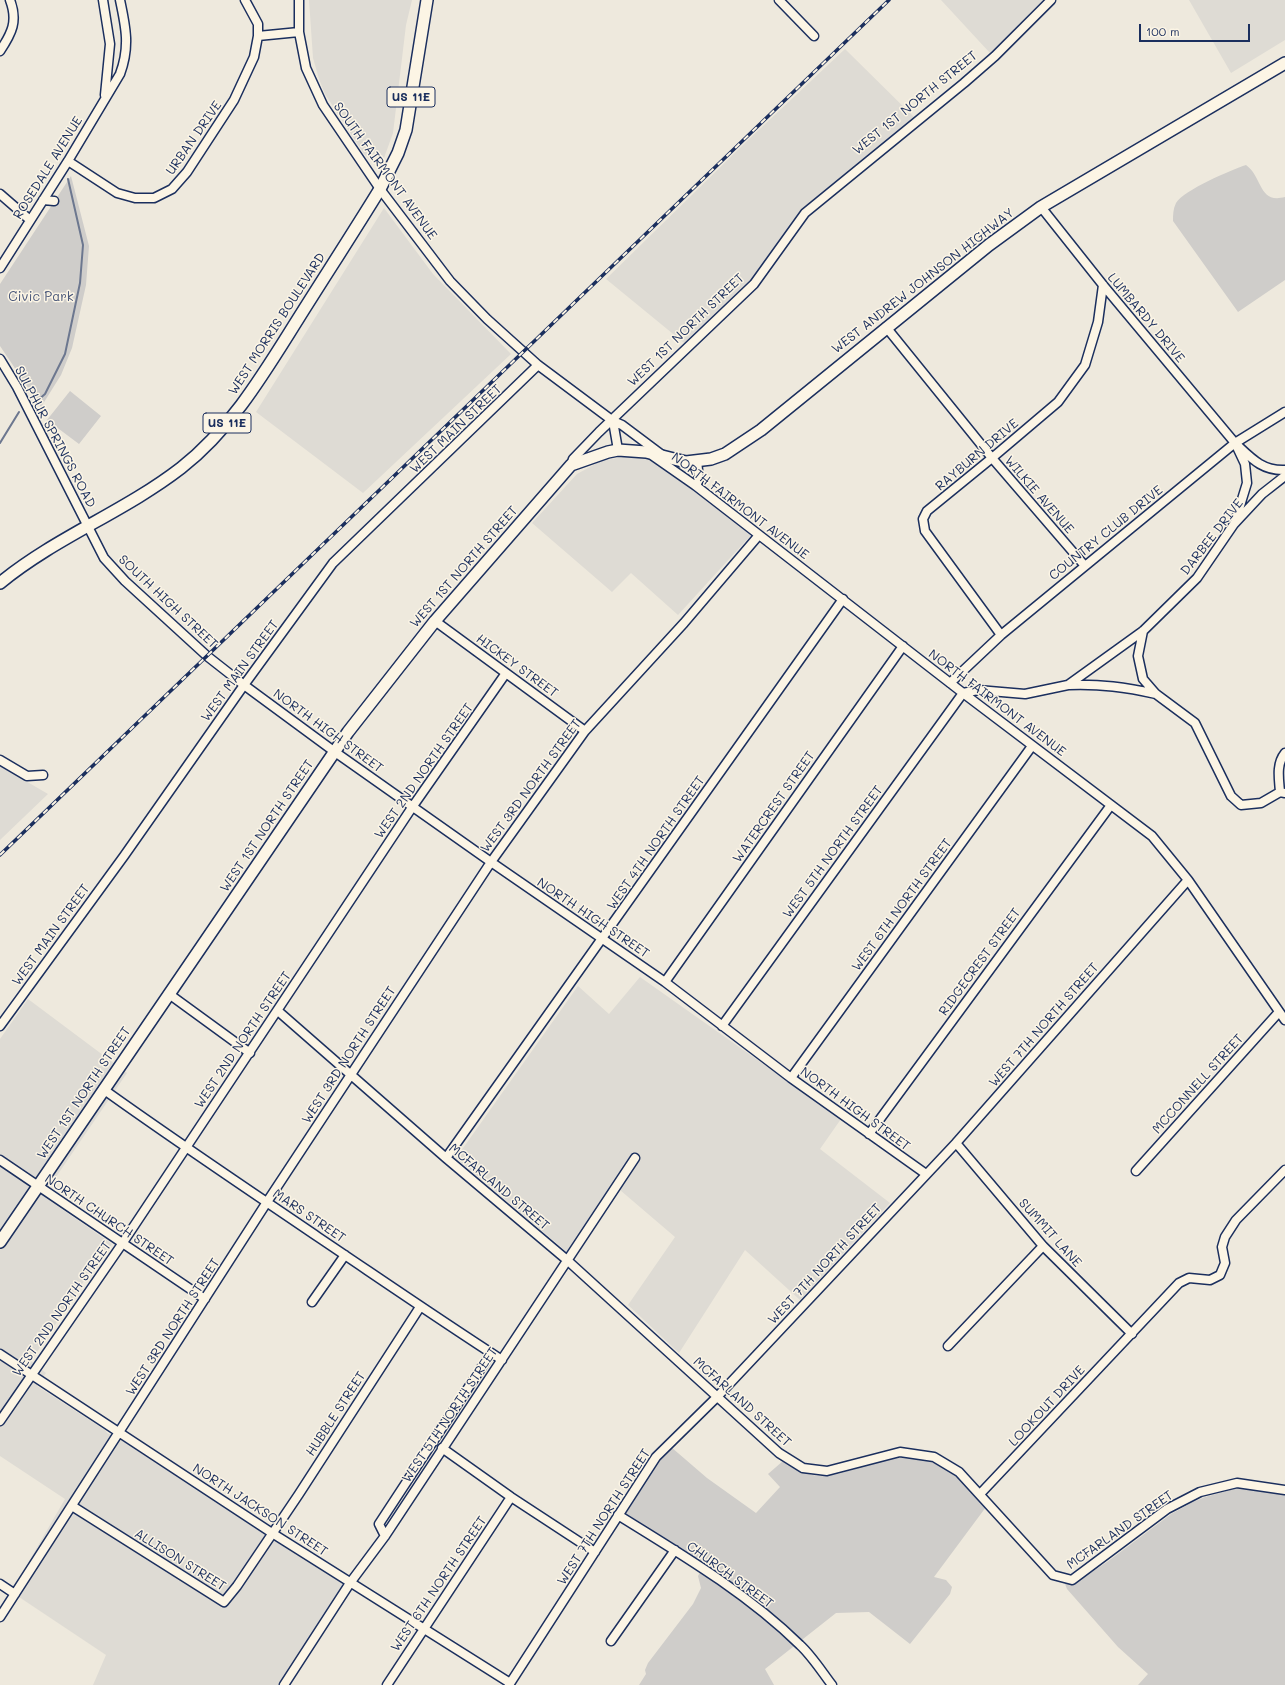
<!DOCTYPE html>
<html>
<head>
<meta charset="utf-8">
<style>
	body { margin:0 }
	#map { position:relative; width:1285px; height:1685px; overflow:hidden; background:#eee9dd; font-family:Mali,sans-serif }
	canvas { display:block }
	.scale { position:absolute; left:1139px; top:24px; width:111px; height:18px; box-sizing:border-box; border:2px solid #1b2f5e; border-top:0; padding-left:5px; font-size:12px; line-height:14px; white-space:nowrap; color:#1b2f5e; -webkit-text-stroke:3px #fcf5e5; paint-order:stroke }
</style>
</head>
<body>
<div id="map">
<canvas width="1285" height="1685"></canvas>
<div class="scale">100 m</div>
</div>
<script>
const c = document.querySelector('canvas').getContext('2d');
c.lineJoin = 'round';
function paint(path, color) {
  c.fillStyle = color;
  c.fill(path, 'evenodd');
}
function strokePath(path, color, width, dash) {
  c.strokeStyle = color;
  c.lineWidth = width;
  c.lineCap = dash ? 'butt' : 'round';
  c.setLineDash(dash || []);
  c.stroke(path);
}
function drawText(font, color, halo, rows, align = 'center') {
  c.font = font + ' Mali,sans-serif';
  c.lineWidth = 3;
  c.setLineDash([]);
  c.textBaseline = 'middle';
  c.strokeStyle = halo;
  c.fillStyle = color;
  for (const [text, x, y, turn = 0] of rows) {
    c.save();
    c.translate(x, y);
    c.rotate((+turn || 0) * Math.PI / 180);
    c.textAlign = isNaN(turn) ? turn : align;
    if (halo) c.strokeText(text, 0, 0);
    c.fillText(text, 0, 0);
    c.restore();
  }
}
const built = new Path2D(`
	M309 0H412L406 25 393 133 384 158 377 162H372L364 154 325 94 319 79 313 58Z
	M941 0H1043L990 53Z
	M1189 0H1285V40L1231 73Z
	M845 49 918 121 805 213 757 280 689 347 606 279 747 141Z
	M384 208 433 274 511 354 363 493 256 412Z
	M628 456 654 461 682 478 752 534 678 615 631 573 612 592 532 523 577 474 601 461Z
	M0 766 48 794 0 840Z
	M640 977 841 1119 820 1149 890 1203 800 1300 745 1250 679 1353 628 1305 675 1237 620 1190 574 1258 456 1158 578 986 609 1014Z
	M28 999 127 1073 43 1196 112 1244 95 1269H92L31 1361 46 1373 37 1386 105 1430 107 1433 125 1442 340 1581 343 1585 342 1588 279 1685H93L106 1655 19 1597 13 1589 65 1499 0 1456V1039Z`);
const green = new Path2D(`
	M1246 165C1263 177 1258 204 1285 197V280L1238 312 1173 221C1173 215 1173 209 1176 203 1184 190 1231 170 1246 165Z
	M71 176 89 246 86 285 72 348 61 375 41 407 0 346V284Z
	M70 391 101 416 79 444 47 420Z
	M671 1447 707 1478 756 1513 780 1487 768 1474 783 1461C796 1469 807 1476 822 1476 833 1476 845 1472 855 1469 884 1459 919 1449 947 1468 962 1479 974 1494 986 1507L934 1577 946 1580 952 1587 950 1594 910 1644 869 1612 836 1613 765 1669 774 1685H639L646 1674 645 1670 648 1663 693 1604 701 1588 698 1576 704 1565 625 1515 659 1461Z
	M1238 1488 1285 1495V1685H1138L1148 1674 1118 1647 1067 1589 1065 1584 1081 1579 1107 1562 1171 1514 1193 1502 1205 1497Z`);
const stream = new Path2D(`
	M37 401 45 394 65 354 80 283 83 245 68 179
	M0 443 19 412`);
const minor = new Path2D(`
	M103 0 110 44 105 95
	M245 0 258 24V36L299 32
	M299 0V32L306 68 323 105 380 189 450 281 487 319 538 365 613 421 622 425 662 455
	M779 0 814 36
	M0 51C12 33 18 21 10 0
	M68 161 117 193 135 198H154L172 189 187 172 234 100 254 57 258 36
	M0 194 30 220
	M43 200 54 201
	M1041 207 1103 285 1235 443C1251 458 1262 471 1285 470
	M0 268 68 161 120 74C130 47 126 28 120 0
	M886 327 992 458 1085 566
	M0 359 17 387 104 558 125 581 207 656 244 685 335 752 491 862 665 982 791 1078 926 1174
	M613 421 618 450
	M653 456 696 486 963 693 1152 836 1188 880 1285 1020
	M571 465 573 459 599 432 754 284 805 213 964 83 995 56 1051 0
	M696 486 699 479 697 461
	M1235 522 1247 483 1245 464 1237 447
	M435 621 585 731
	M1143 631 1138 656 1143 679 1156 694 1195 723 1231 796 1241 805 1261 803 1280 792 1285 793
	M1001 635 925 531 923 519 927 511 992 458 1058 402 1085 365 1098 322 1103 285
	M950 683 1001 635 1235 443 1285 412
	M1069 685C1101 684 1125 687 1156 694
	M963 693 978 690 1025 694 1068 685 1143 631 1197 578 1234 524 1262 494 1285 476
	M0 760 27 776 43 775
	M1280 792C1279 779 1276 764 1285 753
	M665 982 903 646
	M169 994 250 1053
	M278 1011 446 1158 567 1260 779 1453 803 1468 827 1471 900 1452 934 1457 959 1472 1053 1575 1072 1580 1167 1509 1200 1492 1237 1483 1285 1490
	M0 1026 124 856 244 685 333 563 538 365
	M722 1026 963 693
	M791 1078 1032 746
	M103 1089C174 1140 246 1188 318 1237 379 1278 440 1320 502 1360
	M869 1134 1111 805
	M956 1143 1043 1246 1132 1334
	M446 1158 843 599
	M0 1160 205 1299
	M1136 1171 1279 1012
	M312 1302 345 1255
	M948 1346 1043 1246
	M0 1354 272 1533 510 1683
	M0 1421 122 1244 413 806 506 673
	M442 1448 511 1497 595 1552
	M980 1494 1179 1283 1189 1278 1210 1280 1220 1275 1225 1263 1222 1247 1225 1237 1236 1220 1285 1170
	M72 1506 224 1602 237 1586 299 1494 420 1307
	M618 1515C681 1554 747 1593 800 1645 812 1656 822 1672 832 1685
	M385 1536 379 1524 491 1353
	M0 1584 15 1594
	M0 1617 267 1202 491 862 585 731 684 623 759 535
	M611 1641 675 1550
	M284 1685 350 1583 385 1536 635 1158
	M387 1685 511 1497
	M509 1685 656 1457 717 1397 956 1143 1188 880`);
const major = new Path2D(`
	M0 583C56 537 124 512 181 468 232 428 264 373 298 319 325 276 353 233 380 189L398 153 406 130 427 0
	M0 1242 348 732 435 621 571 465 608 452 618 450 646 452 686 462 711 459 725 454 761 430 989 245 1041 207 1285 63`);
const rail = new Path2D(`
	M0 855 889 0`);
const shields = [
	[411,97,48],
	[227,423,48]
];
const shieldNames = [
	["US 11E",411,97],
	["US 11E",227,423]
];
const streetNames = [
	["WEST 1ST NORTH STREET",915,103,-39],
	["URBAN DRIVE",194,138,-55],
	["ROSEDALE AVENUE",48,168,-58],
	["SOUTH FAIRMONT AVENUE",385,171,54],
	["WEST ANDREW JOHNSON HIGHWAY",923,281,-38],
	["LUMBARDY DRIVE",1146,318,50],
	["WEST MORRIS BOULEVARD",277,324,-57],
	["WEST 1ST NORTH STREET",686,330,-44],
	["WEST MAIN STREET",456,429,-44],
	["SULPHUR SPRINGS ROAD",55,437,62],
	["RAYBURN DRIVE",977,455,-40],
	["WILKIE AVENUE",1039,495,49],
	["NORTH FAIRMONT AVENUE",740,506,37],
	["COUNTRY CLUB DRIVE",1106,533,-39],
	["DARBEE DRIVE",1212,537,-52],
	["WEST 1ST NORTH STREET",464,567,-49],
	["SOUTH HIGH STREET",168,602,43],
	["HICKEY STREET",517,666,36],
	["WEST MAIN STREET",240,671,-54],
	["NORTH FAIRMONT AVENUE",997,703,37],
	["NORTH HIGH STREET",328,731,36],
	["WEST 2ND NORTH STREET",424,771,-55],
	["WEST 3RD NORTH STREET",531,786,-54],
	["WATERCREST STREET",774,807,-55],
	["WEST 1ST NORTH STREET",267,826,-56],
	["WEST 4TH NORTH STREET",656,843,-55],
	["WEST 5TH NORTH STREET",833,852,-54],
	["WEST 6TH NORTH STREET",902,905,-54],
	["NORTH HIGH STREET",593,918,34],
	["WEST MAIN STREET",51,935,-54],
	["RIDGECREST STREET",980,962,-54],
	["WEST 7TH NORTH STREET",1044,1025,-49],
	["WEST 2ND NORTH STREET",243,1040,-56],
	["WEST 3RD NORTH STREET",349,1055,-57],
	["MCCONNELL STREET",1198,1084,-48],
	["WEST 1ST NORTH STREET",84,1093,-56],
	["NORTH HIGH STREET",855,1109,36],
	["MCFARLAND STREET",499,1187,40],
	["MARS STREET",309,1216,34],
	["NORTH CHURCH STREET",109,1220,34],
	["SUMMIT LANE",1050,1233,48],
	["WEST 7TH NORTH STREET",825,1264,-47],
	["WEST 2ND NORTH STREET",62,1309,-55],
	["WEST 3RD NORTH STREET",173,1327,-57],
	["MCFARLAND STREET",742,1402,42],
	["LOOKOUT DRIVE",1047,1406,-47],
	["HUBBLE STREET",336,1414,-57],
	["WEST 5TH NORTH STREET",450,1415,-56],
	["NORTH JACKSON STREET",260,1510,33],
	["WEST 7TH NORTH STREET",604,1517,-57],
	["MCFARLAND STREET",1120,1530,-35],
	["ALLISON STREET",180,1560,32],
	["CHURCH STREET",730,1575,36],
	["WEST 6TH NORTH STREET",439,1584,-56]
];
const parkNames = [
	["Civic Park",41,297]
];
paint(built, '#dedbd4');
paint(green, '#cfcdca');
strokePath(stream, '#6c778f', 2);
strokePath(minor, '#1b2f5e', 11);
strokePath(major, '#1b2f5e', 14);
strokePath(minor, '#fcf5e5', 8);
strokePath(major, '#fcf5e5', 11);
strokePath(rail, '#1b2f5e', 3.5);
strokePath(rail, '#fcf5e5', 2, [6]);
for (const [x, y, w] of shields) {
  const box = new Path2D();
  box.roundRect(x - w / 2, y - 10, w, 20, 3);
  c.fillStyle = '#fcf5e5';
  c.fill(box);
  strokePath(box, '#1b2f5e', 1);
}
drawText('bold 12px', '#1b2f5e', null, shieldNames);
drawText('13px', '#1b2f5e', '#fcf5e5', streetNames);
drawText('13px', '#485679', '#fcf5e5', parkNames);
</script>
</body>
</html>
